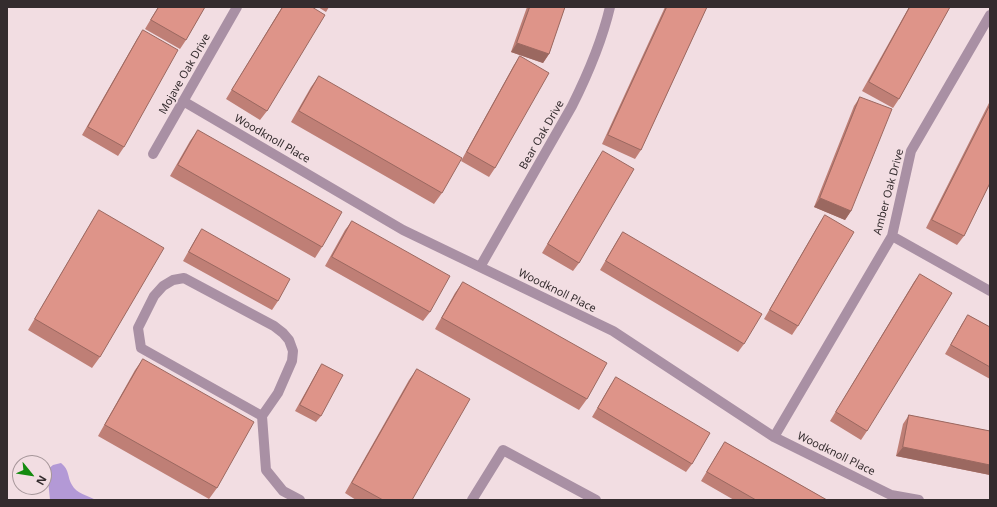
<!DOCTYPE html>
<html>
<head>
<meta charset="utf-8">
<style>
	body { margin:0 }
	#map { position:relative; width:997px; height:507px; overflow:hidden; background:#f2dde2; font-family:"Noto Sans",sans-serif }
	canvas { display:block }
	.frame { position:absolute; inset:0; border:8px solid #342c2e; pointer-events:none }
	.north { position:absolute; left:12px; top:455px; width:40px; height:40px; box-sizing:border-box; background:#f2dde2; border:1px solid #a6969a; border-radius:50%; rotate:120deg; font-size:11px; font-weight:700; line-height:16px; text-align:center; color:#342c2e }
	.north::after { content:''; display:block; margin:auto; width:14px; height:18px; background:#148a0f; clip-path:polygon(50% 0,100% 100%,50% 72%,0 100%) }
</style>
</head>
<body>
<div id="map">
<canvas width="997" height="507"></canvas>
<div class="frame"></div>
<div class="north">N</div>
</div>
<script>
const c = document.querySelector('canvas').getContext('2d');
c.lineJoin = 'round';
function paint(path, color) {
  c.fillStyle = color;
  c.fill(path, 'evenodd');
}
function strokePath(path, color, width, dash) {
  c.strokeStyle = color;
  c.lineWidth = width;
  c.lineCap = dash ? 'butt' : 'round';
  c.setLineDash(dash || []);
  c.stroke(path);
}
function drawText(font, color, halo, rows, align = 'center') {
  c.font = font + ' "Noto Sans",sans-serif';
  c.lineWidth = 3.5;
  c.setLineDash([]);
  c.textBaseline = 'middle';
  c.strokeStyle = halo;
  c.fillStyle = color;
  for (const [text, x, y, turn = 0] of rows) {
    c.save();
    c.translate(x, y);
    c.rotate((+turn || 0) * Math.PI / 180);
    c.textAlign = isNaN(turn) ? turn : align;
    if (halo) c.strokeText(text, 0, 0);
    c.fillText(text, 0, 0);
    c.restore();
  }
}
const water = new Path2D(`
	M61 463C70 470 67 477 72 485 76 493 88 496 96 500H50L47 470 53 465Z`);
const street = new Path2D(`
	M183 101 403 230 613 331 774 437 891 495 919 500
	M153 154 237 7
	M892 236 990 291
	M480 267 572 106C588 74 602 41 610 7
	M262 416 141 348 138 328 154 296 163 286 173 280 184 278 274 326 283 333 289 340 293 351 292 361 278 393 262 416 266 470 283 491 300 500
	M774 437 892 236 911 151 990 15
	M472 500 503 450 596 500`);
const wall = new Path2D(`
	M158 7H205L186 40 180 49 145 29Z
	M282 7H312L267 111 260 120 226 99Z
	M318 7H329L326 12Z
	M527 7H565L549 54 543 63 511 52Z
	M665 7H707L641 150 635 159 602 144Z
	M909 7H950L899 99 893 108 862 91Z
	M143 30 124 147 118 156 82 135 137 39Z
	M520 56 495 168 489 177 461 161 514 65Z
	M319 76 442 193 434 204 291 122 311 87Z
	M860 97 851 211 845 220 814 207 854 106Z
	M990 101V183L964 236 957 245 926 228Z
	M198 130 322 247 315 258 170 176 190 141Z
	M603 151 579 263 573 271 542 253 597 160Z
	M99 210 100 357 92 368 28 330 92 221Z
	M825 215 798 326 792 335 764 319 819 224Z
	M352 221 430 312 423 321 325 266 345 230Z
	M202 229 278 301 272 310 183 261 196 238Z
	M623 232 744 344 738 352 600 270 617 241Z
	M920 274 867 431 861 440 830 421 914 282Z
	M463 282 587 399 579 410 435 329 455 293Z
	M968 315 990 327V379L945 354 962 324Z
	M143 359 217 488 209 499 98 436 135 370Z
	M322 364 321 416 316 422 295 411 318 370Z
	M417 369 412 500H356L345 493 409 380Z
	M616 377 692 464 686 472 592 417 610 386Z
	M909 415 990 431V475L896 456 903 424Z
	M725 442 827 500H734L701 481 719 451Z`);
const shadedWall = new Path2D(`
	M517 43 549 54 543 63 511 52Z
	M820 198 851 211 845 220 814 207Z
	M903 447 990 465V475L896 456Z`);
const building = new Path2D(`
	M159 7H205L186 40 151 20Z
	M283 7H312L325 15 267 111 232 90Z
	M530 7H565L549 54 517 43Z
	M667 7H707L641 150 608 135Z
	M910 7H950L899 99 869 82Z
	M143 30 178 50 124 147 88 127Z
	M520 56 549 73 495 168 467 152Z
	M319 76 462 158 442 193 299 111Z
	M860 97 892 109 851 211 820 198Z
	M990 105V183L964 236 932 220Z
	M198 130 342 212 322 247 178 165Z
	M603 151 634 169 579 263 548 244Z
	M99 210 164 248 100 357 35 319Z
	M825 215 854 232 798 326 770 310Z
	M352 221 450 276 430 312 332 257Z
	M202 229 290 279 278 301 189 252Z
	M623 232 762 314 744 344 606 261Z
	M920 274 952 293 867 431 836 412Z
	M463 282 607 363 587 399 442 318Z
	M968 315 990 327V367L951 345Z
	M143 359 254 422 217 488 105 425Z
	M322 364 343 375 321 416 300 405Z
	M417 369 470 399 412 500H383L352 483Z
	M616 377 710 433 692 464 598 408Z
	M909 415 990 431V465L903 447Z
	M725 442 827 500H756L707 472Z`);
const streetNames = [
	["Mojave Oak Drive",185,74,-60],
	["Bear Oak Drive",542,135,-60],
	["Woodknoll Place",272,139,30],
	["Amber Oak Drive",889,192,-75],
	["Woodknoll Place",557,291,26],
	["Woodknoll Place",836,454,26]
];
paint(water, '#b399d6');
strokePath(street, '#a990a4', 10);
paint(wall, '#bf7f76');
paint(shadedWall, '#9b6860');
paint(building, '#de9489');
strokePath(building, '#9b6860', 1);
drawText('11px', '#342c2e', '#f2dde2', streetNames);
</script>
</body>
</html>
